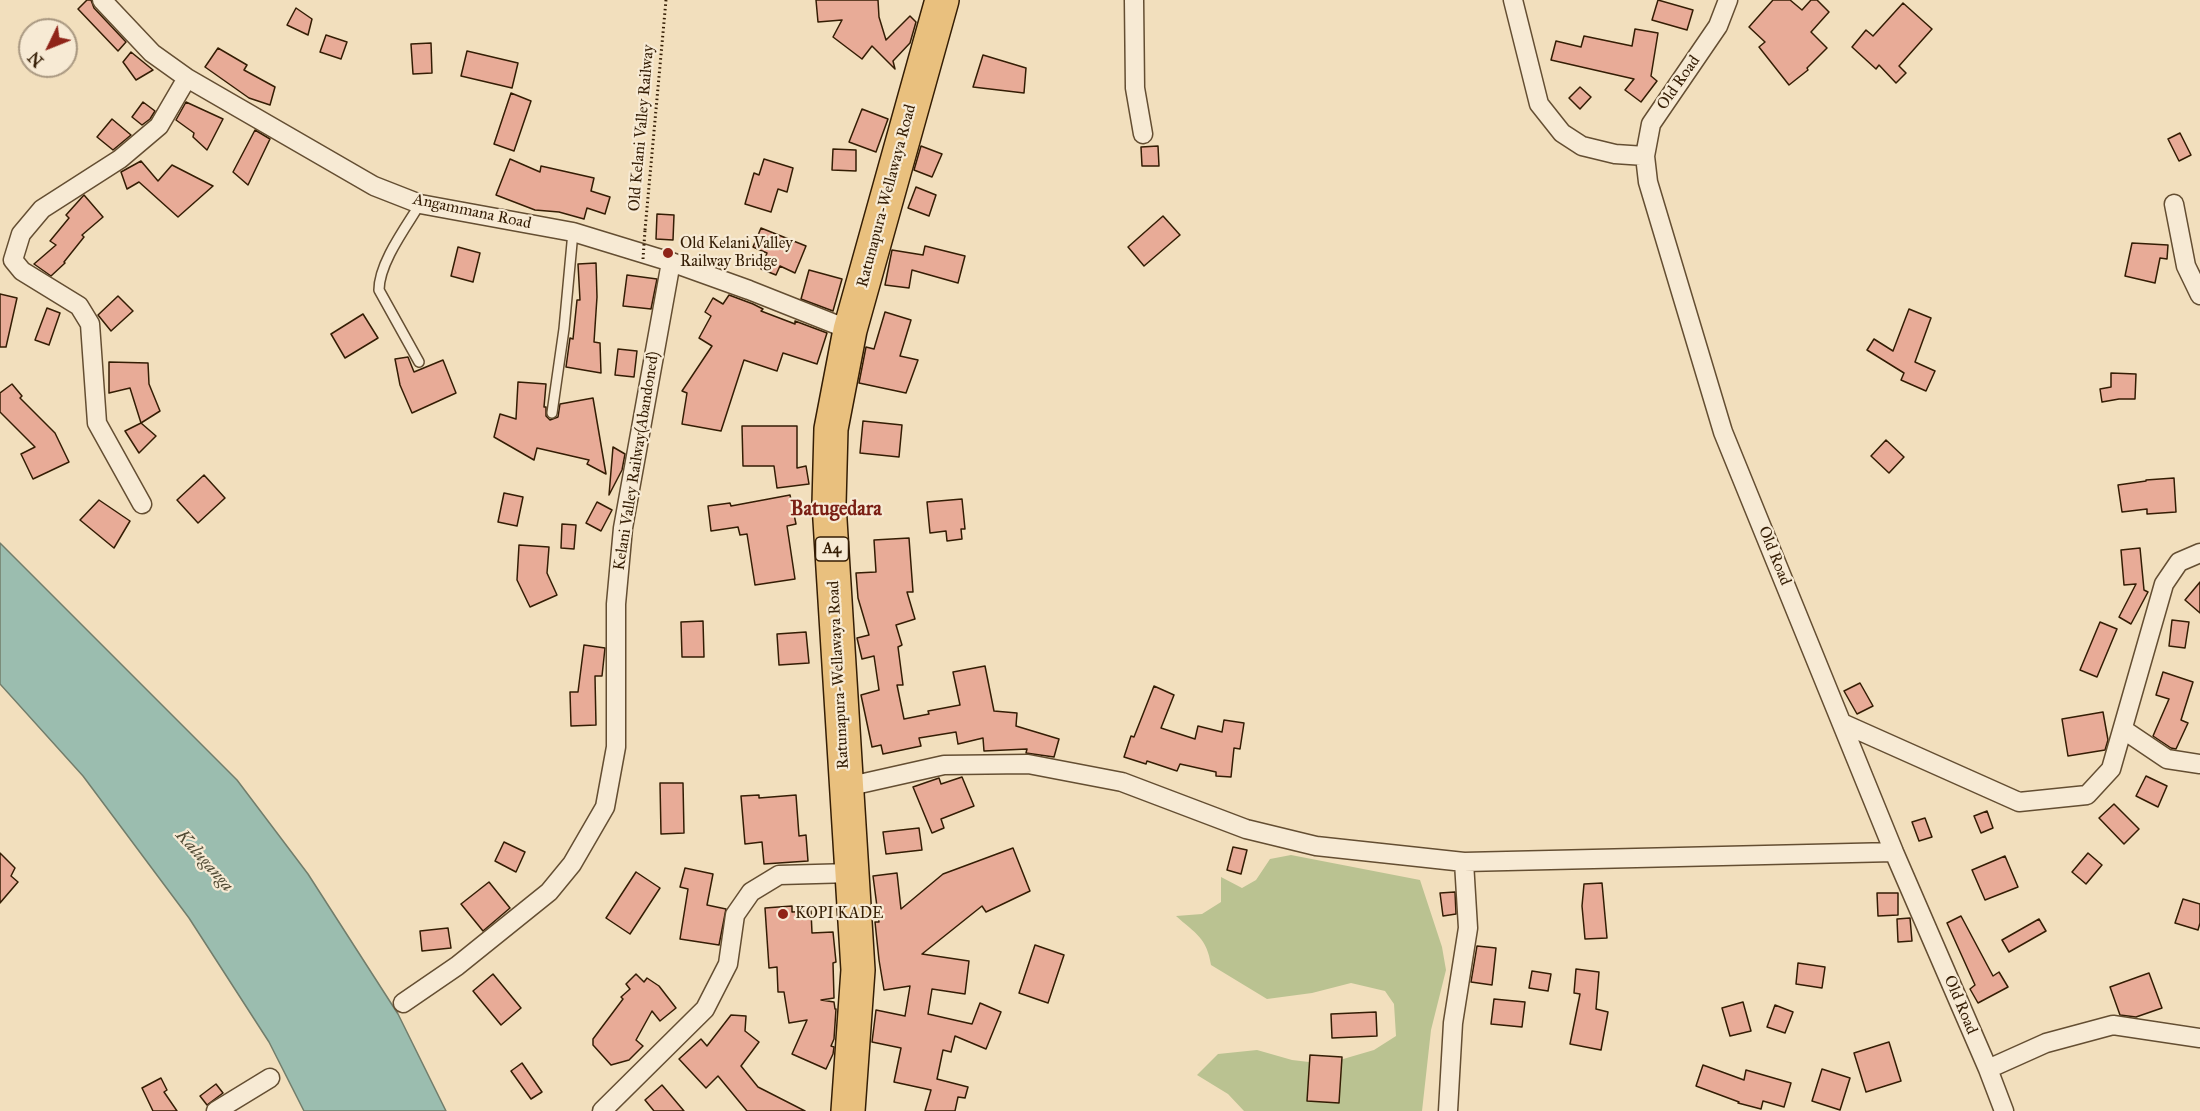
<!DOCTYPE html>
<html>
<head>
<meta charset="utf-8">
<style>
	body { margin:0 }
	#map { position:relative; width:2200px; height:1111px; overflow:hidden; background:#f2dfbd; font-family:"IM FELL Great Primer",serif }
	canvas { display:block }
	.north { position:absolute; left:18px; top:18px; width:60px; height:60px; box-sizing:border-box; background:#f7ead4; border:2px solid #a99881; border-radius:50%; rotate:227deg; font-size:16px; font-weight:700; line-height:24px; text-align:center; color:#341d04 }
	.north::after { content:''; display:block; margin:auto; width:21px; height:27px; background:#8f2418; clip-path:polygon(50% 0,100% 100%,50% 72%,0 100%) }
</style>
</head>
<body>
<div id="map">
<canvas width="2200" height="1111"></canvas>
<div class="north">N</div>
</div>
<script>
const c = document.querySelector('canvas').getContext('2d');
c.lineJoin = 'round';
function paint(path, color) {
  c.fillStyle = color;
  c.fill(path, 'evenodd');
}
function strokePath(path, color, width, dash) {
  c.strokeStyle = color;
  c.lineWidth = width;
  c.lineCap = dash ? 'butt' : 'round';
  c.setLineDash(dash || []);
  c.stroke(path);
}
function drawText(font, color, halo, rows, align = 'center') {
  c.font = font + ' "IM FELL Great Primer",serif';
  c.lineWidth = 4.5;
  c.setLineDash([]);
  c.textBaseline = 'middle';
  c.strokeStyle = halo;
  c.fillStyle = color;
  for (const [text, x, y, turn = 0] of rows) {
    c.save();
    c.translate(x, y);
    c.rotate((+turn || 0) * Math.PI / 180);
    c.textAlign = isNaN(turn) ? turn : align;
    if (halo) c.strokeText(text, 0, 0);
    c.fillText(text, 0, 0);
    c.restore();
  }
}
const green = new Path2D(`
	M1291 855 1420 880 1442 947 1446 970 1431 1030 1422 1111H1244L1228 1094 1197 1075 1218 1054 1257 1050 1292 1060 1326 1064 1374 1050 1396 1036 1394 1004 1385 991 1351 983 1312 993 1267 999 1211 965C1207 938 1195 933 1176 916L1202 914 1221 902V877L1242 888 1256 880 1270 859Z`);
const water = new Path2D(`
	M0 543 237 780 308 874 398 1014 446 1111H304L269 1042 189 918 83 776 0 684Z`);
const building = new Path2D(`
	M87 0H91L94 8 126 42 118 51 78 9Z
	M816 0H878L879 17 886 40 910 16 916 22 910 43 893 61 895 69 872 46 862 59 833 37 842 20 818 22Z
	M1658 0 1693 10 1687 30 1652 20Z
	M1773 0H1790L1802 10 1811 0H1817L1829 12 1811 32 1827 48 1807 68 1808 70 1789 85 1759 47 1765 42 1749 27Z
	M1903 3 1932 29 1899 66 1906 73 1896 83 1879 65 1876 69 1852 47 1866 30 1873 36Z
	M296 8 312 19 308 35 287 25Z
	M1635 29 1658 33 1651 76 1657 81 1641 102 1625 90 1634 79 1551 60 1556 41 1581 47 1584 36 1632 46Z
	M326 35 347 42 341 59 320 52Z
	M431 43 432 73 413 74 411 44Z
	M218 48 247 65 244 70 275 87 270 105 249 98 205 67Z
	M467 51 518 63 512 88 461 76Z
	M131 52 153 70 136 80 123 62Z
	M983 55 1026 68 1024 93 973 87Z
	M1580 87 1591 97 1580 109 1569 98Z
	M511 93 531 101 514 151 494 144Z
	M143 102 155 111 150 119 142 125 132 117Z
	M186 102 223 119 207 150 193 137 194 133 176 120Z
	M862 109 888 119 876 152 849 142Z
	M112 119 131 135 113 150 97 137Z
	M255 130 270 139 248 185 233 172Z
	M2180 133 2191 155 2179 161 2168 139Z
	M921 146 942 154 932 177 914 170Z
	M1158 146 1159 166H1142L1141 147Z
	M833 149 856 150V171L832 170Z
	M510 159 540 172 541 166 594 178 591 191 610 197 605 214 587 208 584 219 559 212 535 210 496 195Z
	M764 159 793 168 787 192 778 189 771 212 745 204 754 173 759 175Z
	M141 161 158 181 172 165 213 186 178 217 139 182 127 189 121 172Z
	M916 187 936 195 929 216 908 208Z
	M84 195 103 217 82 235 84 237 64 262 65 263 51 276 34 264 56 245 50 241 69 218 66 215Z
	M657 214 674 215 673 240 656 239Z
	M1163 216 1180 235 1144 266 1128 247Z
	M761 228 806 246 795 273 780 266 776 275 761 269 767 253 753 247Z
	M2132 243 2168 245 2167 259 2160 258 2155 283 2125 276Z
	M925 246 965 256 958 283 912 270 909 288 885 285 892 250 923 255Z
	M458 247 480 253 473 282 451 276Z
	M596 263 597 297 594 342 600 343 601 373 566 367 570 338 573 339 577 300H580L578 264Z
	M809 270 842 279 833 311 801 299Z
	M627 275 657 279 651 309 623 306Z
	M0 294 17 298 6 347H0Z
	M729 295 753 304 763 309 761 311 795 324V321L827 333 817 364 783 353 777 371 744 360 721 431 682 424 687 393 682 391 712 346 699 338 711 316 705 312 713 298 723 304Z
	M118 296 133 311 111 331 98 315Z
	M47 308 60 313 49 345 35 340Z
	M1909 309 1931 318 1915 362 1935 371 1926 391 1901 380 1904 373 1867 350 1874 339 1893 351Z
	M885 312 911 320 900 356 918 360 906 393 859 383 866 347 874 349Z
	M363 314 378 338 345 358 331 334Z
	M618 349 637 351 634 377 615 375Z
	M408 357 414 372 443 360 456 393 412 413 400 385 395 359Z
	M109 362 148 363 149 384 160 411 141 423 130 388 109 393Z
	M2111 373 2136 374 2135 399H2119L2102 402 2100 389 2111 387Z
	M518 382 546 384 544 407H546V416L550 420 558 417 560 404 593 398 606 474 587 464 589 460 537 448 534 460 494 437 500 414 516 419Z
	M12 384 22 396 20 398 55 433 69 462 33 479 21 454 35 447 0 412V393Z
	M863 421 902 425 899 457 860 453Z
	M141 423 156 436 139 453 125 431Z
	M742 426H797V468L806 466 809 484 777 488 774 466H743Z
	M1886 440 1904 457 1889 473 1871 456Z
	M613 447 625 454 622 470 609 495Z
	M204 475 225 498 198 523 177 500Z
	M2174 478 2176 512 2147 514V509L2122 512 2118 485 2146 481V480Z
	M504 493 523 497 517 526 498 522Z
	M790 495 796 524 787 526 795 579 755 585 747 534 740 535 738 527 711 531 708 506 730 503 731 506Z
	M962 499 965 529H961L962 539 947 541 946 531 930 533 927 502Z
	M99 500 130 521 114 548 80 520Z
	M597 502 612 510 601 531 586 523Z
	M562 524 576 525 574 549 561 548Z
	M909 538 913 592H907L915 619 896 625 902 645 898 647 903 685H897L904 719 929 714 928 711 960 705 953 672 985 666 994 711 1017 713 1016 726 1059 739 1054 757 1026 753 1027 749 984 751 983 738 958 744 956 732 919 738 921 746 883 754 881 745 872 747 861 695 879 690 874 656 862 659 857 638 869 635 858 598 856 573 876 572 874 540Z
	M519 545 549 547 547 573 557 595 530 607 517 580Z
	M2140 548 2144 590 2148 592 2131 624 2119 617 2136 584 2124 585 2121 550Z
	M2200 582V613L2185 600Z
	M2172 620 2189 622 2185 648 2169 646Z
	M703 621 704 657H682L681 622Z
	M2100 622 2117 629 2097 677 2080 670Z
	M806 632 809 663 779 665 777 634Z
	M584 645 605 648 602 676H595L596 725 571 726 570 692H578Z
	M2163 672 2193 682 2181 720 2188 723 2176 749 2171 748 2153 736 2169 699 2156 695Z
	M1860 683 1873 706 1857 714 1844 691Z
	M1154 686 1174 695 1161 728 1195 739 1198 726 1222 732 1224 720 1244 723 1240 749 1234 748 1231 777 1216 776V772L1180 764 1177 771 1147 761 1146 764 1124 757 1131 736 1134 737Z
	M2103 712 2108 740 2105 750 2068 756 2062 719Z
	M2146 776 2167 786 2158 807 2136 796Z
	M962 777 974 806 941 819 944 828 932 833 913 787 939 778 941 784Z
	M660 783H683L684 833 661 834Z
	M759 795V798L796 795 799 836 806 835 808 861 764 864 762 842 745 844 741 796Z
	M2114 804 2139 829 2124 844 2099 818Z
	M1987 811 1993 828 1981 833 1974 816Z
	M1925 818 1932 837 1919 841 1912 822Z
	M919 828 922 850 886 854 883 832Z
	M504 842 525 852 516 872 495 861Z
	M1233 847 1247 850 1241 874 1227 870Z
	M1013 848 1030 891 986 912 982 906 922 954 969 961 965 994 932 989 928 1014 972 1024 980 1003 1001 1012 986 1049 955 1036 951 1052 943 1050 937 1079 968 1087 965 1098 958 1097 955 1111H925L931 1090 894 1082 901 1048 872 1042 876 1010 905 1016 910 986 884 990 879 960 875 922H879L873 876 897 873 901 909 943 874Z
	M0 853 15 868 11 876 18 882 0 903Z
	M2088 853 2102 865 2086 884 2072 872Z
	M2005 856 2018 887 1985 900 1972 870Z
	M685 868 713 874 707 905 726 909 719 945 680 939 688 889 680 887Z
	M636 872 660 888 630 934 606 918Z
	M489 882 510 908 483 931 461 904Z
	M1602 883 1607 938 1585 939 1582 906 1584 884Z
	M1455 892 1456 914 1443 916 1440 893Z
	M1877 893H1898V915L1878 916Z
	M2183 899 2200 904V923L2198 930 2175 923Z
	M792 906V912L811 911 812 933 833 932 836 962 833 963 834 998 821 1000 834 1002 835 1009H836L834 1039 831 1046 834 1047 833 1054 826 1069 792 1054 807 1020 789 1023 784 992H778L777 967 769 968 765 908Z
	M1961 916 1993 976 1999 972 2008 987 1978 1003 1970 989 1975 985 1947 923Z
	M1910 918 1912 941 1898 942 1897 919Z
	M2039 919 2046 931 2009 952 2002 940Z
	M448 928 451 948 422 951 420 931Z
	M1035 945 1064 955 1048 1003 1019 993Z
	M1477 946 1496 948 1492 985 1471 982Z
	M1798 963 1825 967 1822 988 1796 984Z
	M1576 969 1599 972 1596 1009 1608 1012 1601 1050 1570 1044 1580 994 1574 993Z
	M1532 971 1551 974 1548 991 1529 988Z
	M2149 973 2162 1008 2136 1017 2120 1015 2110 987Z
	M493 974 521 1008 501 1025 473 991Z
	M636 974 644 982 647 978 659 986 676 1008 660 1021 652 1011 636 1040 643 1046 629 1060 611 1065 593 1045V1039L623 999 621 997 630 989 626 984Z
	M1494 999 1525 1002 1522 1027 1491 1024Z
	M1743 1002 1751 1031 1730 1036 1722 1008Z
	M1775 1005 1793 1012 1785 1033 1767 1027Z
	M1376 1012 1377 1036 1332 1038 1331 1014Z
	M731 1015 746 1016 745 1031 759 1042 741 1066 758 1087 805 1111H747L718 1076 706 1088 679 1059 701 1039 707 1046Z
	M1889 1042 1901 1081 1866 1092 1854 1053Z
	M1310 1055 1342 1057 1339 1103 1307 1101Z
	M522 1063 542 1092 531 1099 511 1071Z
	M1703 1065 1744 1080 1746 1070 1791 1083 1784 1107 1763 1101 1761 1109 1738 1103 1739 1102 1696 1086Z
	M1822 1069 1850 1078 1840 1110 1812 1101Z
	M161 1078 167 1090 164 1092 177 1111H153L142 1088Z
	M216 1084 223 1093 207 1105 200 1096Z
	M662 1085 684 1111H654L645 1100Z`);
const path = new Path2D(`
	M645 230 666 0`);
const lane = new Path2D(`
	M419 362 379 290C379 263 406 227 420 204
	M552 413 564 329 573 232`);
const street = new Path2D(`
	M102 0 152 53 187 78 374 186 420 204 573 232 671 262 749 290 850 330
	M1134 0 1135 88 1143 134
	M1513 0 1539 104 1562 133 1582 146 1615 154 1645 156
	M1728 0 1718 26 1651 124 1645 156 1648 182 1723 432 1894 852 1988 1069 2004 1111
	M2174 204 2186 266 2200 295
	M142 504 97 423 90 324 79 306 22 271 13 260 21 234 42 209 120 159 159 126 187 78
	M1842 723 2019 802 2087 795 2111 769 2164 584 2179 562 2200 553
	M2124 730 2167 759 2200 764
	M846 787 944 765 1028 764 1122 782 1246 829 1316 846 1464 862 1894 852
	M403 1003 457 966 549 892 572 864 605 807 616 747V604L623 528 671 262
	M1988 1069 2046 1043 2113 1025 2200 1038
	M216 1111 270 1078
	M602 1111 705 1009 728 964 735 915 751 892 779 875 852 873
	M1448 1111 1453 1023 1468 928 1464 862`);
const highway = new Path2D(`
	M848 1111 858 970 829 504 831 429 850 330 942 0`);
const pathBridge = new Path2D(`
	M643 259 645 230`);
const markers = [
	[668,253,6,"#8f2418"],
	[783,914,6,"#8f2418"]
];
const shields = [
	[832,549,33]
];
const shieldNames = [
	["A4",832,549]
];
const streetNames = [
	["Old Road",1679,83,-55],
	["Old Kelani Valley Railway",642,128,-85],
	["Ratunapura-Wellawaya Road",887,196,-75],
	["Angammana Road",472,212,12],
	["Kelani Valley Railway(Abandoned)",637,461,-81],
	["Old Road",1774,556,68],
	["Ratunapura-Wellawaya Road",839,675,-93],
	["Old Road",1960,1005,67]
];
const poiNames = [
	["Old Kelani Valley",680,244],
	["Railway Bridge",680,262],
	["KOPI KADE",795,914]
];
const waterNames = [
	["Kaluganga",204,861,48]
];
const quarterNames = [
	["Batugedara",836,510]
];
paint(green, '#bac291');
paint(water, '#9bbdaf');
strokePath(water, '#727d6b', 1.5);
paint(building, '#e8ab97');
strokePath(building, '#341d04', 1.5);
strokePath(lane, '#644e32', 12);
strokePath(street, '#644e32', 21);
strokePath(highway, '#341d04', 36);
strokePath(path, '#341d04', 3, [1.5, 3]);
strokePath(lane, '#f7ead4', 9);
strokePath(street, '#f7ead4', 18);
strokePath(highway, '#e9c07e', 33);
strokePath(pathBridge, '#341d04', 3, [1.5, 3]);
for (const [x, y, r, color] of markers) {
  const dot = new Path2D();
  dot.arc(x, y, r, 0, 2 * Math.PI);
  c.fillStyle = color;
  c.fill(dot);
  strokePath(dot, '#f7ead4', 2);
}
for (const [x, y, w] of shields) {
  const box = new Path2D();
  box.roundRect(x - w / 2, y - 12, w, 24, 4.5);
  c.fillStyle = '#f7ead4';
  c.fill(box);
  strokePath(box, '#341d04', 1.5);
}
drawText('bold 15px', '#341d04', null, shieldNames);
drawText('16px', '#341d04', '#f7ead4', streetNames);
drawText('16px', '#341d04', '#f7ead4', poiNames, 'left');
drawText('italic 18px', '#534d37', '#f7ead4', waterNames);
drawText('bold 20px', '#7a1f14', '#f7ead4', quarterNames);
</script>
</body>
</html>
